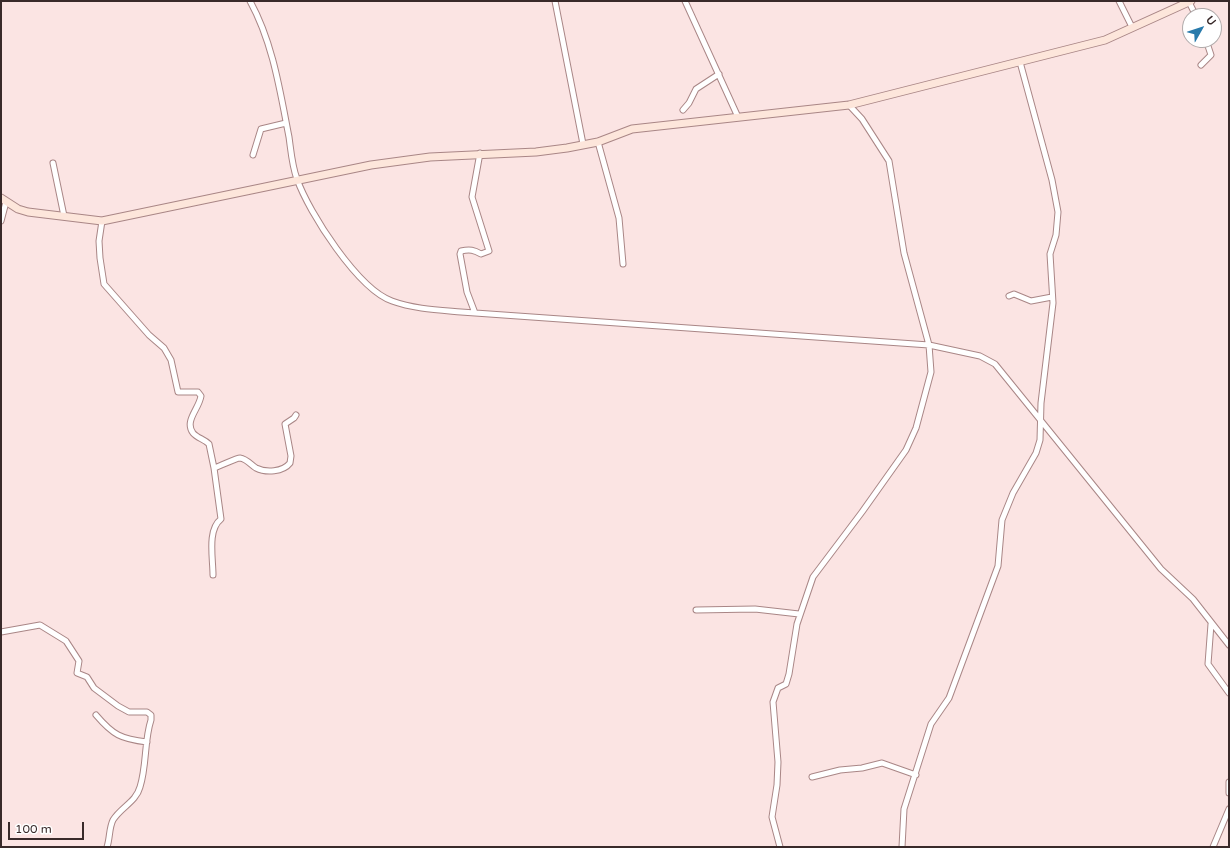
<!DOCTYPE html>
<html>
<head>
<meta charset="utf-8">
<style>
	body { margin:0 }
	#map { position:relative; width:1230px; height:848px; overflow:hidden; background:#fbe4e3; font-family:"Varela Round",sans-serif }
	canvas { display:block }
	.frame { position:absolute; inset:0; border:2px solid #392a2a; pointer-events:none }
	.north { position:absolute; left:1182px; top:8px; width:40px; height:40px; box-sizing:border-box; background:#fff; border:1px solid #b0aaaa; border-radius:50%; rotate:51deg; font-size:11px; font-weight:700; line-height:16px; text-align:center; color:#392a2a }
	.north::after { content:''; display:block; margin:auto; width:14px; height:18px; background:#287aab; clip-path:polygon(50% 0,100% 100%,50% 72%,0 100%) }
	.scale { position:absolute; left:8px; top:822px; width:76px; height:18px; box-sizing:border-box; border:2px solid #392a2a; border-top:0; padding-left:5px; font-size:12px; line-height:14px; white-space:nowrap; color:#392a2a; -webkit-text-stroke:3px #fff; paint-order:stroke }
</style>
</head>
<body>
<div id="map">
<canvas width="1230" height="848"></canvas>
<div class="frame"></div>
<div class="north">U</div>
<div class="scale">100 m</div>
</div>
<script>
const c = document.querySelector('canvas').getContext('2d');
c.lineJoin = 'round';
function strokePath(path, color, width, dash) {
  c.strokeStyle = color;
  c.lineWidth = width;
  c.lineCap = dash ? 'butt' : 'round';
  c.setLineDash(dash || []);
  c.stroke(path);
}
const street = new Path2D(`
	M250 1C273 43 280 91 289 137 291 151 292 166 297 179 309 213 358 289 392 301 414 309 438 310 461 312L929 345 980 356 995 364 1008 380 1161 569 1193 599 1229 645
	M555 1 583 144
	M685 1 738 117
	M1119 1 1132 27
	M1189 2 1196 16
	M1201 65 1211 55 1206 40
	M683 110 689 103 696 89 719 74
	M598 142 619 218 623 264
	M253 155 261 129 286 123
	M53 163 64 216
	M1 221 6 202
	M102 221 99 241 100 258 104 284 149 335 164 348 171 360 178 392H198L201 396C199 409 184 421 193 433 197 438 204 439 209 444L214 468 221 519C207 530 213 558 213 575
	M1009 296 1014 294 1031 301 1052 297
	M475 313 467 292 460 254 461 251C470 249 474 250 481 254L489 251 472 197 480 153
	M214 468C221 466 236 458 240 458 247 459 251 465 256 468 266 473 283 472 290 463L291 456 285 424 294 418 296 415
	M696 610 755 609 799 614
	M1211 624 1208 664 1229 693
	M1 632 40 625 66 641 79 661 77 673 87 677 94 688 118 706 129 712H147L151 715V720C144 741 147 765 140 787 136 802 121 807 113 820 109 828 110 838 107 847
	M96 715C113 735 121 739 147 742
	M812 777 840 770 862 768 882 763 916 775
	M1229 782V793
	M780 847 772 817 777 785 778 762 773 702 778 688 786 684 789 674 797 624 813 577 862 512 906 450 916 428 931 372 929 345 904 253 889 161 862 119 849 105
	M902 847 904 809 931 724 949 698 998 566 1002 520 1013 493 1036 453 1040 440 1041 403 1053 303 1050 254 1056 235 1058 212 1052 180 1020 62
	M1213 847 1229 809`);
const secondary = new Path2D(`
	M1 198 18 209 28 212 102 221 371 165 430 157 536 152 567 148 598 142 632 129 849 105 1105 40 1191 1`);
strokePath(street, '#a98686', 7);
strokePath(secondary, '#a98686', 9);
strokePath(street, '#fff', 5);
strokePath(secondary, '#fde6db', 7);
</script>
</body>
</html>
